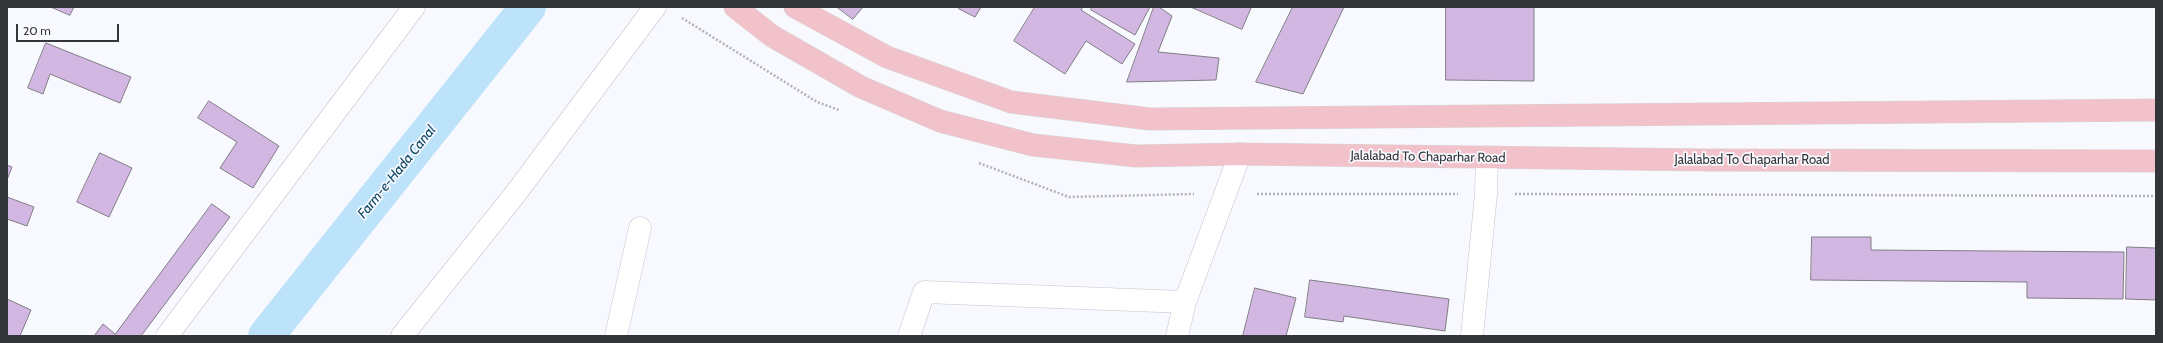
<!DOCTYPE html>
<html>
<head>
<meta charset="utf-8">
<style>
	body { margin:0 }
	#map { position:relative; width:2163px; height:343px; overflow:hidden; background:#f8f9ff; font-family:Cabin,sans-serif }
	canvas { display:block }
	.frame { position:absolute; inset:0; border:8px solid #343538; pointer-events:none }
	.scale { position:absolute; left:16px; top:24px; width:103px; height:18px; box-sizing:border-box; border:2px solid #343538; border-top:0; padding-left:5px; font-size:12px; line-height:14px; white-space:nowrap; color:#343538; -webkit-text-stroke:3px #f8f9ff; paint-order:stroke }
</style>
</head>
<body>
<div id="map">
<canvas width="2163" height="343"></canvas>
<div class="frame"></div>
<div class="scale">20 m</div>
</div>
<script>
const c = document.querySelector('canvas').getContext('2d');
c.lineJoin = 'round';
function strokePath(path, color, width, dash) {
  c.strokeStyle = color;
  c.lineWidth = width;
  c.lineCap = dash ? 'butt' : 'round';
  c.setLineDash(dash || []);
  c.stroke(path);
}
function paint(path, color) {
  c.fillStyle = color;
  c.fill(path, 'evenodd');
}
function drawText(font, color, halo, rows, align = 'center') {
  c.font = font + ' Cabin,sans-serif';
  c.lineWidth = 3.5;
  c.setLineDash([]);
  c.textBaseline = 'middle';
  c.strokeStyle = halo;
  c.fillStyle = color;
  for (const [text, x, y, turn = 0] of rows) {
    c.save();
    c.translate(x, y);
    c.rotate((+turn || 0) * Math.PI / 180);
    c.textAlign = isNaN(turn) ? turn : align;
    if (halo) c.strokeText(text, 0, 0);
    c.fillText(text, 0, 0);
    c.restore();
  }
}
const canal = new Path2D(`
	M266 336 528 7`);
const building = new Path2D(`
	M51 7H74L70 15Z
	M837 7H863L853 19Z
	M960 7H981L975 17 959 9Z
	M1035 7H1083L1081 10 1135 44 1122 64 1086 41 1065 74 1014 41Z
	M1092 7H1150L1135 35 1091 10Z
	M1154 7H1159L1172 16 1158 52 1219 58 1216 80 1127 82Z
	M1191 7H1250L1251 8 1242 29Z
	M1293 7H1344L1303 94 1256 82Z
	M1446 7H1534V81L1446 80Z
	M46 43 131 77 120 103 50 74 43 94 28 88Z
	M209 101 279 146 253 188 220 168 237 142 198 118Z
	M100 153 132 168 109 217 77 202Z
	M7 165 12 167 7 180Z
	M7 197 34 207 27 226 7 219Z
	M212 204 230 217 141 336H94L103 324 115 334Z
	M1812 237H1871V250L2124 252 2123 299 2027 298V282L1811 280Z
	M2127 247 2156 248V300L2126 299Z
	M1310 280 1449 299 1445 331 1344 316 1343 322 1305 317Z
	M1255 288 1296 298 1286 336H1243Z
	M7 299 31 310 20 336H7Z`);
const path = new Path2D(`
	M682 18 817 102 839 110
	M979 163 1069 197 1194 194
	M1257 194H1458
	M1515 194 2156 196`);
const minor = new Path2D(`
	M167 336 414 7
	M402 336 516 193 655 7
	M616 336 640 228
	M909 336 924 292 1185 302
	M1177 336 1185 302 1240 154
	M1472 336 1486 194 1487 157`);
const major = new Path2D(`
	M735 7 772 36 861 87 940 121 1033 145 1136 156 1240 154 1707 160 2156 161
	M795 7 887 57 1011 102 1150 119 2156 110`);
const streetNames = [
	["Jalalabad To Chaparhar Road",1428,157,1],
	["Jalalabad To Chaparhar Road",1752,160]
];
const waterNames = [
	["Farm-e-Hada Canal",397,172,-51]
];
strokePath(canal, '#bde3fb', 36);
paint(building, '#d1b7e1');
strokePath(building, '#817d84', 1);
strokePath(minor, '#c3c4cd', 23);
strokePath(major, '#d6d7d7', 23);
strokePath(path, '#b1b2b7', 2.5, [2, 2]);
strokePath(minor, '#fff', 22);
strokePath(major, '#f1c2c9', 22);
drawText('13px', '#343538', '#f8f9ff', streetNames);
drawText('italic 14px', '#0e4a67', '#f8f9ff', waterNames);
</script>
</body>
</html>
